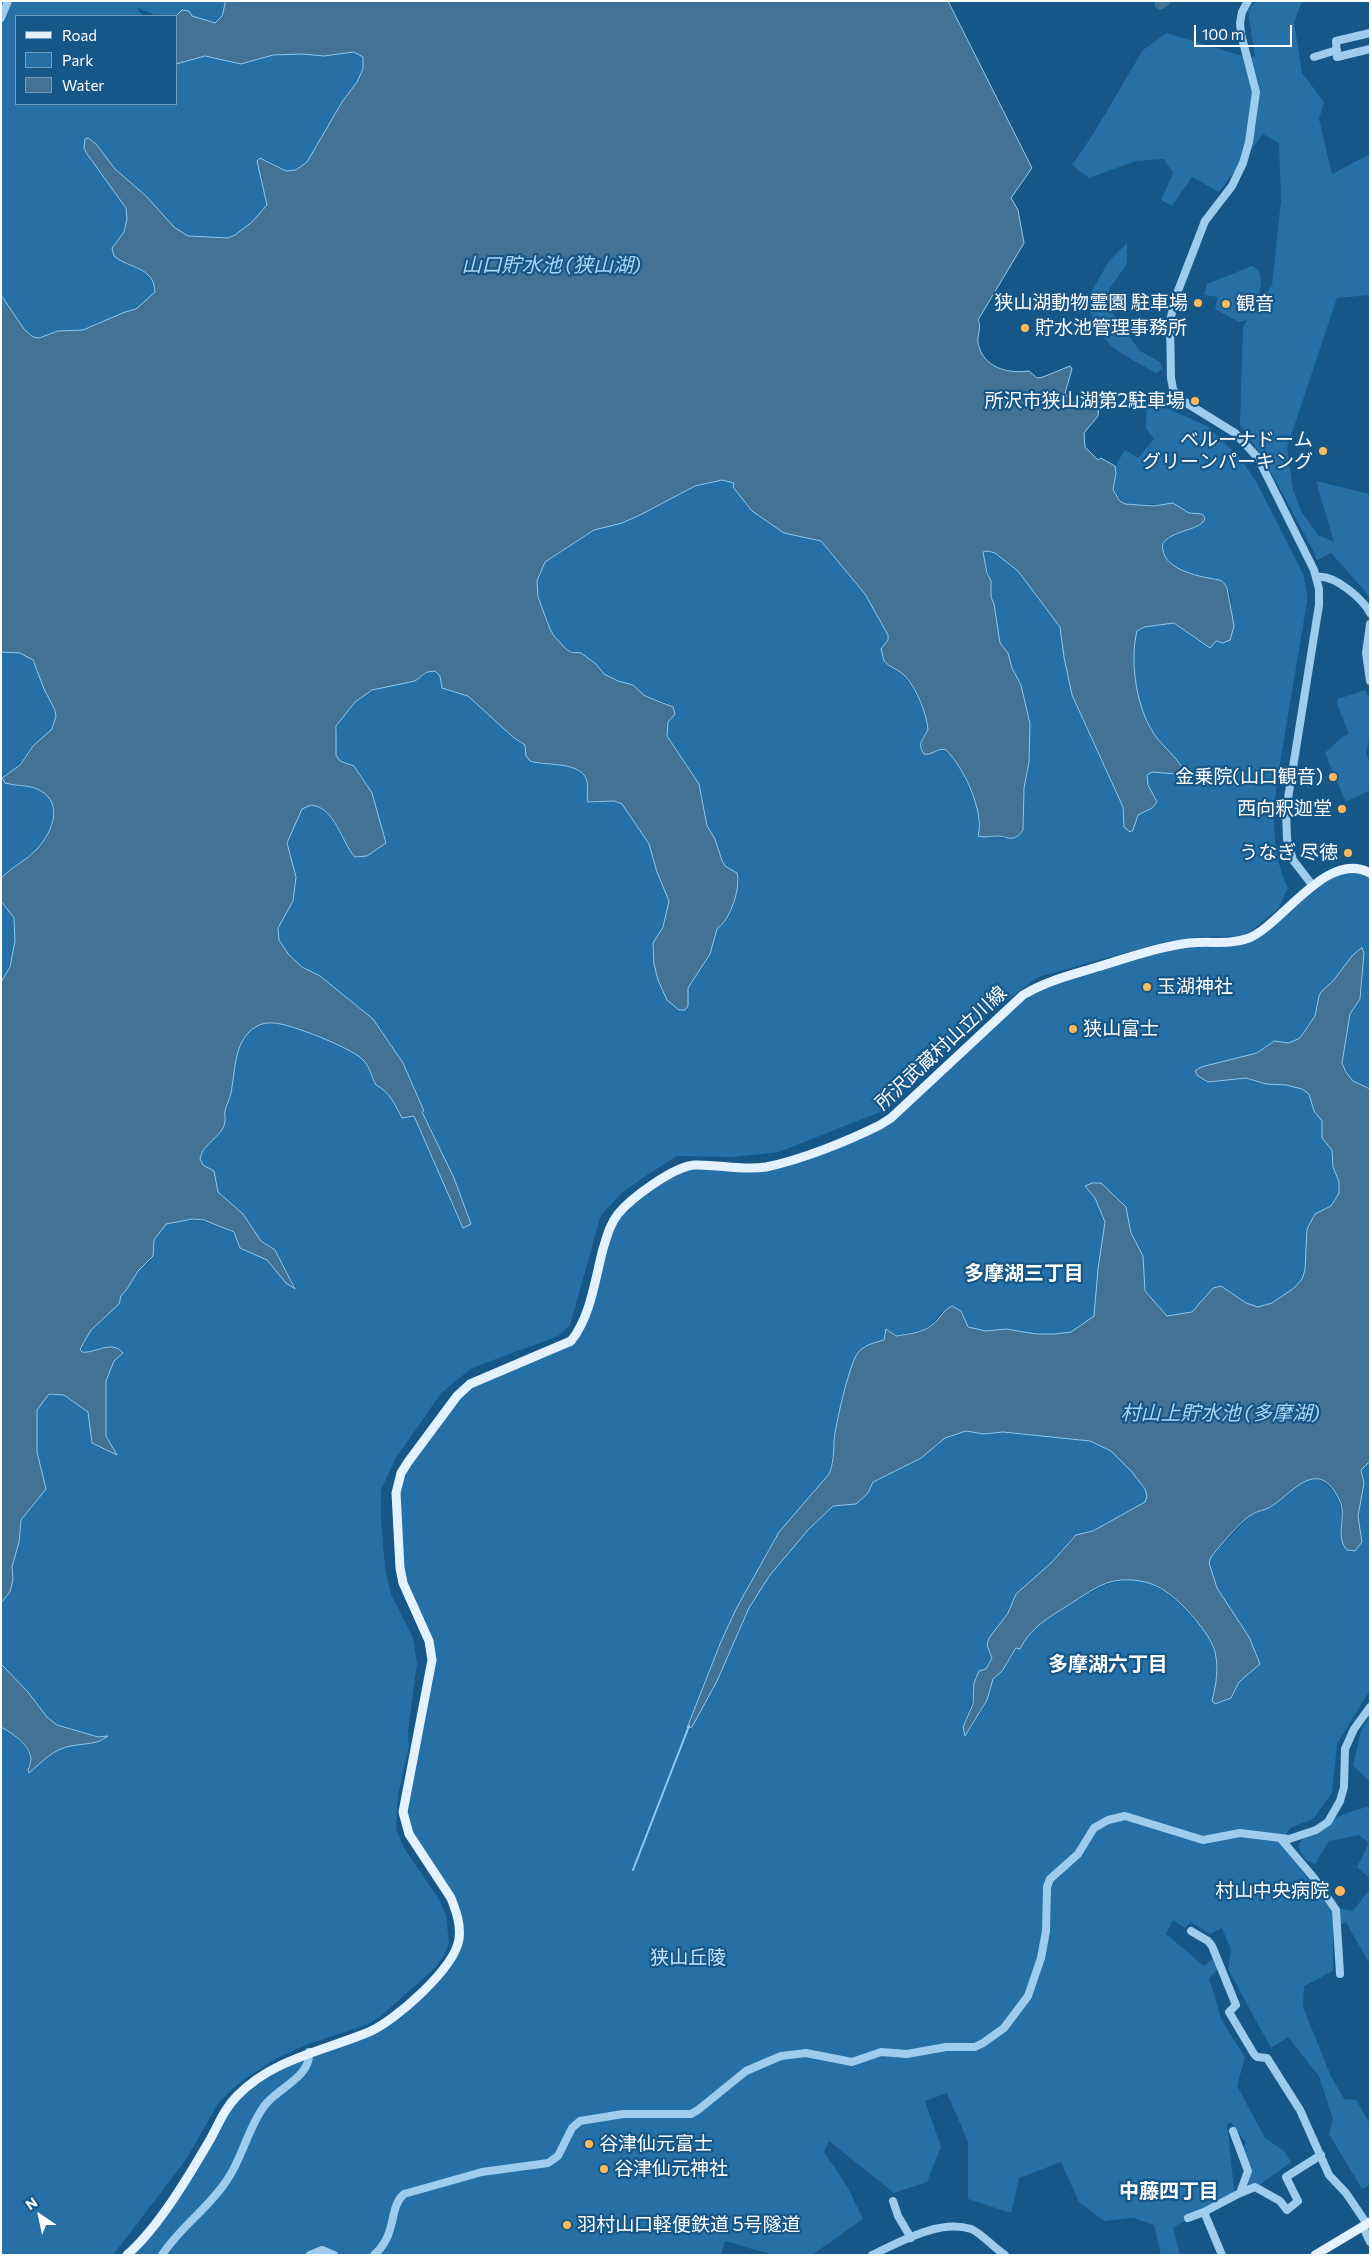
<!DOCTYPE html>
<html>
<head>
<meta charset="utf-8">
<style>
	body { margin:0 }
	#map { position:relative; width:1371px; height:2256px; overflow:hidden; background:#175787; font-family:Commissioner,sans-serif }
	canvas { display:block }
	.frame { position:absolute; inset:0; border:2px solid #fff; pointer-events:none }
	.legend { position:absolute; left:15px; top:15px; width:162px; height:90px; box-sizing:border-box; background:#175787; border:1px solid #749ab7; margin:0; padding:6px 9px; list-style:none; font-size:15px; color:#fff }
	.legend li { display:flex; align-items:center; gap:10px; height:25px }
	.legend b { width:25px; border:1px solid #749ab7 }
	.north { position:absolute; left:15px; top:2191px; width:50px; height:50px; -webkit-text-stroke:4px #175787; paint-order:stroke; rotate:326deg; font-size:14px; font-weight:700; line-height:20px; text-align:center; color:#fff }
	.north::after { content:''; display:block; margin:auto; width:18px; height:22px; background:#fff; clip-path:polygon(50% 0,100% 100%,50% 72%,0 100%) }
	.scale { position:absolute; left:1194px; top:25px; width:98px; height:22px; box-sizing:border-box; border:2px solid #fff; border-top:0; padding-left:6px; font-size:15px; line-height:18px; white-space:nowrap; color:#fff; -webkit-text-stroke:4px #175787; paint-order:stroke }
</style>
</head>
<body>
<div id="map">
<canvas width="1371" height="2256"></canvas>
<div class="frame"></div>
<ul class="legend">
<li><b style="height:6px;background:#e4f2ff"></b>Road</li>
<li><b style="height:14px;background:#2670a5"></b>Park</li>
<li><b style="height:14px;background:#427295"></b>Water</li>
</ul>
<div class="north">N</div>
<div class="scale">100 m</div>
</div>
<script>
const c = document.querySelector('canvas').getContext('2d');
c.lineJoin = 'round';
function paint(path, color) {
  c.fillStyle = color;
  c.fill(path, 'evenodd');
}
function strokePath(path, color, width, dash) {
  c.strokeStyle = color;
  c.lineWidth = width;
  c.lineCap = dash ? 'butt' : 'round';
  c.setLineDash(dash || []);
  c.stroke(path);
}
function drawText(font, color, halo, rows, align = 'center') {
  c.font = font + ' Commissioner,"Noto Sans JP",sans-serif';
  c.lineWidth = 4.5;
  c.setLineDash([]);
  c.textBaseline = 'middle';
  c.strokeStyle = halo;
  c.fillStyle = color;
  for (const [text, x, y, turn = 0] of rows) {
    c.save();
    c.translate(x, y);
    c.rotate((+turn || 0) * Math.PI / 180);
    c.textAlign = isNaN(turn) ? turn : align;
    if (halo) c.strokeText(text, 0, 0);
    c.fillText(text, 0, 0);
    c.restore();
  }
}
const green = new Path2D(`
	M1 1H226L222 16 215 23 192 16 182 10 176 16H157L137 8 143 16H16V104H176V64L205 56 241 64 273 55 302 54 324 56 354 52 363 57V69L357 82 342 102 307 162 296 170 286 171 263 158 257 161 267 205 252 222 235 235 228 238 188 236 174 227 146 196 115 169 92 140 84 142C86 176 155 205 115 243L120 261C137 267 154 271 155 292L136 309 125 312 83 330 39 338C21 333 10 309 1 295Z
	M1256 1H1302L1294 22 1302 73 1324 102 1319 119 1332 174 1370 154V295L1337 298 1287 448 1293 490 1301 511 1318 535 1334 542 1316 481 1370 494V600L1365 591 1331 553 1317 560 1313 550 1263 458 1240 424 1243 327 1247 320 1239 322 1215 309 1218 297 1204 295 1207 284 1252 266C1269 274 1257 297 1255 310L1272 285 1281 200 1279 143 1263 134 1219 192 1192 177 1172 206 1161 200 1173 173 1164 159 1136 161 1089 178 1072 165 1092 136 1143 50 1167 33 1239 55 1255 57 1248 11Z
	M1127 243V264L1109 289 1107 306 1140 351 1160 362 1162 369 1156 373C1139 363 1117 354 1104 338 1094 326 1090 310 1084 296H1089L1109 261Z
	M1151 396 1164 407 1207 426 1239 457 1256 481 1303 574 1307 593V602C1300 644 1293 685 1286 727 1278 780 1263 836 1288 888L1278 909 1250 932 1241 936 1196 937 1164 942 1038 977 1009 999 1000 1000 880 1112 779 1152 733 1157 677 1156 647 1175 623 1192 601 1215 570 1325 564 1331 558 1336 472 1368 441 1393 396 1458 381 1490V1518L385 1568 391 1594 413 1638 417 1663 408 1731 409 1746 398 1795 396 1829 404 1848 440 1901 446 1915 449 1942 445 1954 436 1967 381 2016 366 2025 311 2043 279 2057 243 2080 229 2092 219 2102 185 2161 113 2255H1V1727C15 1734 25 1744 31 1758L28 1770C37 1766 41 1759 50 1754 66 1744 85 1745 103 1740L108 1736 98 1737 57 1725 47 1717 28 1692 1 1664V1603L10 1592 13 1579 12 1567 19 1542V1531L21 1520 46 1489 37 1452V1410L49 1394 64 1395 88 1412 92 1443 117 1454 106 1436V1381L114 1361 123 1354 102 1348 88 1353 81 1352 80 1350 91 1330 119 1304 121 1296 127 1289 138 1271 150 1261 154 1252V1240L166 1224C186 1218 201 1219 221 1227 229 1231 236 1231 237 1242L267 1260 294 1290 295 1287 275 1250 261 1241 243 1214 218 1192 214 1171 203 1165 200 1159C202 1143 223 1137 225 1122 226 1119 224 1115 225 1111 226 1105 230 1099 231 1093 235 1073 234 1047 249 1032 256 1025 265 1022 274 1023 292 1024 349 1047 362 1059 370 1066 371 1076 376 1085 390 1092 395 1105 402 1118L414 1116 462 1227 452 1178 422 1112 424 1111 403 1063 373 1019 320 976 302 967 289 955 279 940 278 928 293 901 296 877 287 843 302 809 311 805C330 807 345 839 352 854L367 856 386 842 372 793 358 771 350 764 340 761 336 755C330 695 377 688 423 677L427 672 435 671 440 676 441 685 468 696 513 737 525 745 526 757C543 768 570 759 584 776 590 783 585 795 589 803L614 801 622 804 649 844 669 901 663 927 653 943 667 1000 679 1010 688 1006V988L702 967 717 929 724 924 729 910 739 883 737 873 725 866 722 861 715 839 707 826 702 795 691 773 667 736 668 722 675 714 667 703 645 696 631 684 618 681 604 674 596 664 576 652 566 649 554 636 550 629 538 597 537 581 545 562 594 530 695 486 722 480 734 483 733 487 752 511 784 533 821 541 865 594 888 635V640L883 646C900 673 924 696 928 729 924 740 916 742 924 754H930L942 749 954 757 963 770 965 780 977 803 979 831 991 838 996 836 1005 839 1022 833 1024 825V788L1029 762 1030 724 1021 685 1012 668 1008 653 1000 643 994 604 991 597V581L983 556 985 551 995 553 1018 571 1060 627 1064 657 1072 695 1123 807 1124 815 1134 829 1138 815 1149 810 1151 791 1148 785 1147 775 1152 772 1172 774 1182 767C1175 756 1165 748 1157 738 1137 713 1129 662 1137 631L1144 627 1174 623 1197 640 1211 647 1216 641 1227 643C1229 627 1237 596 1224 583 1219 579 1211 581 1205 579 1188 575 1160 564 1163 543L1177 532 1195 528 1205 518 1202 514 1189 513 1176 505 1125 504 1113 490 1116 473 1115 466 1125 450 1138 458 1154 439 1146 429 1147 398Z
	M13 651C36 657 34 664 42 683 45 693 56 706 56 715 56 730 44 736 34 745 21 758 23 766 4 775L11 785C22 786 35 786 45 793 64 806 49 835 38 848 27 860 12 867 1 878V652Z
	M1365 690 1370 700V736L1366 752 1370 763V790L1346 802 1325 753 1342 737 1349 734 1337 704 1338 699Z
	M1336 872 1370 873V1089L1353 1081 1342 1063 1350 1014 1360 999 1362 989 1363 964 1360 949 1352 956 1333 981 1321 992 1319 996 1315 1016 1300 1038 1289 1043 1274 1041 1257 1053 1214 1065 1198 1076 1208 1082 1246 1078 1266 1084 1286 1085 1302 1089 1309 1094 1314 1111 1322 1121V1138L1332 1150 1333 1166 1339 1181V1193L1331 1206 1315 1214 1307 1229 1305 1270 1302 1279 1294 1288 1272 1303 1258 1307 1246 1303 1221 1286 1213 1288 1192 1312 1167 1316 1145 1291 1143 1256 1131 1233 1126 1207 1085 1187 1095 1198 1105 1222 1094 1317 1071 1332 1055 1334H1036L1006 1329 986 1331 968 1327 961 1311 941 1312C925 1335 919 1329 895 1336 885 1339 875 1343 865 1346 850 1380 837 1411 834 1448 834 1455 830 1460 832 1467L829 1474 779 1532 736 1609 720 1644 687 1727 717 1681 749 1608 770 1575 808 1530 833 1506 856 1504 868 1493 872 1482 921 1458 945 1438 966 1431 984 1434 1003 1432 1090 1441 1111 1451 1132 1472 1145 1489 1147 1496 1145 1502 1093 1531 1079 1534 1072 1538 1051 1563 1016 1594 1008 1613 989 1638 987 1645 992 1658 986 1669 979 1671C972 1688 974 1704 965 1720L969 1731C975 1721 983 1710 988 1698 990 1692 990 1686 993 1680 995 1676 1000 1673 1003 1669 1013 1657 1018 1643 1030 1633 1044 1620 1061 1610 1077 1600 1120 1574 1146 1569 1184 1609 1195 1620 1211 1635 1215 1651 1219 1668 1215 1687 1215 1704 1235 1700 1229 1695 1240 1681 1245 1675 1252 1670 1258 1666 1258 1633 1199 1586 1211 1557L1251 1515 1272 1506 1300 1483 1316 1479C1323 1481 1328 1485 1332 1490 1350 1511 1333 1531 1347 1550L1353 1552 1362 1536 1358 1516 1364 1483 1361 1470 1370 1461V1690L1337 1744 1332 1793 1313 1819 1290 1828 1280 1843 1331 1907 1353 1911 1370 1889V1965L1346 1922 1333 1928V1971L1304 1986 1303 2007 1330 2074 1344 2099 1356 2100 1370 2124V2185L1362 2189 1329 2134 1333 2119 1319 2076 1288 2037 1271 2048 1228 1969 1231 1949 1222 1928 1210 1934 1191 1922 1185 1928 1173 1920 1166 1934 1204 1966 1215 1957 1220 1967 1209 1978 1222 2021 1245 2057 1237 2086 1265 2138 1284 2151 1291 2162 1244 2196 1252 2167 1241 2150 1246 2143 1231 2122 1227 2124 1235 2198 1173 2227 1180 2255H1161L1154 2225 1133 2218 1104 2221 1079 2202 1061 2162 1019 2178 1011 2213 968 2199V2142L947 2093 925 2101 941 2147 927 2182 894 2193 829 2141 824 2152 847 2186 863 2219 812 2255H773L725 2241 721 2255H127L160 2217 227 2108 280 2065 369 2031 396 2015 455 1952 459 1921 405 1824 432 1660 403 1583 396 1502 401 1473 462 1391 556 1348 578 1332 618 1214 684 1167H765L875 1128 1023 995 1136 955 1252 936Z
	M1 901C5 906 10 911 13 917 21 936 12 966 1 982Z
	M1370 1716V1781L1353 1766 1361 1730Z
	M1370 1806V1879L1357 1867 1369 1843 1359 1835 1329 1841 1315 1864 1305 1859 1298 1847C1306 1825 1349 1812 1370 1806Z`);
const water = new Path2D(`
	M226 1H948L1032 168 1011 198 1018 210 1024 243 978 320C982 327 977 335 978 343 983 368 1008 374 1029 371L1037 378 1043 377 1070 366 1072 369 1065 393 1070 401 1075 403 1090 401 1099 407 1098 416 1084 433 1085 447 1098 460 1101 458 1115 466 1116 473 1113 490 1120 501 1125 504 1154 506 1173 503 1189 513 1202 514 1205 518C1202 530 1178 529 1166 540 1162 543 1162 546 1163 550 1166 571 1202 577 1219 580 1223 581 1225 584 1227 588L1234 626 1230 640 1223 643 1216 641 1210 648 1174 623 1144 627 1137 631C1129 662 1137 713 1157 738 1165 748 1175 756 1182 767V770L1176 774 1152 772 1147 775 1148 785 1157 802 1152 808 1138 815 1133 830 1130 832 1124 827 1123 807 1072 695 1064 657 1060 627 1018 571 995 553 988 551 983 552 987 573 991 581V597L994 604 1000 643 1008 653 1012 668 1021 685 1030 724 1029 762 1024 788 1023 830C1014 843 1009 837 998 836 991 836 987 838 978 836 985 812 963 766 946 750 937 747 932 756 924 754 916 742 924 740 928 729 926 712 916 687 904 675 898 669 889 667 884 661L881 649 888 640V635L865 594 821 541 784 533 752 511 733 487 734 483 722 480 695 486 640 515 622 523 594 530 545 562 537 581 538 597 550 629 554 636 566 649 571 652 581 653 596 664 604 674 618 681 633 685 645 696 673 707 675 714 668 722 667 736 699 784 707 826 715 839 722 861 725 866 737 873C741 889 730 920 717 929L710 954 688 988V1006L685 1010H679L667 1000 658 980 654 964 653 943 663 927 669 901 657 872 649 844 622 804 614 801 588 802C586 794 589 786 586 778 577 761 544 766 530 761L526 756 525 745 513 737 468 696 442 688 440 676 435 671 427 672 415 681 372 690 355 702 336 726V755L340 761 354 766 372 793 386 843 367 856 355 857C341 842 336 808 311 805L302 809 287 843 296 877 293 901 278 928 279 940 289 955 302 967 320 976 373 1019 403 1063 424 1111 422 1112 454 1178 471 1224 463 1228 414 1116 402 1118C395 1105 390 1092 376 1085 371 1076 370 1066 362 1059 349 1047 291 1024 274 1023 265 1022 256 1025 249 1032 234 1047 235 1073 231 1093 230 1099 226 1105 225 1111 224 1115 226 1119 225 1122 223 1137 202 1143 200 1159L203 1165 214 1171 218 1192 243 1214 261 1241 275 1250 295 1289 286 1283 267 1260 240 1248 234 1232 204 1220 192 1219 166 1224 154 1240 153 1256 138 1271 127 1289 121 1296 119 1304 91 1330 80 1349 82 1352C95 1354 112 1339 123 1353L114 1361 106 1381V1436L117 1455 92 1443 88 1412 64 1395 49 1394 37 1410V1452L46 1489 21 1520 19 1542 12 1567 13 1579 10 1592 1 1603V982L10 967 15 941 14 918 1 901V878C12 867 27 860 37 849 54 830 65 800 35 788 26 785 15 786 5 783L2 778 20 765 33 746 52 729 56 716 55 710 44 689 33 660 20 653 1 652V295L24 329 33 337 39 338 58 331 83 330 125 312 136 309 155 292C154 266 129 269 114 256L112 248 124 232 127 219 126 208 87 154 84 148 85 139 88 138 96 144 115 169 146 196 174 227 188 236 228 238 235 235 252 222 267 205 257 161 260 158 286 171 296 170 307 162 342 102 357 82 363 69V57L354 52 324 56 302 54 273 55 241 64 205 56 176 64V16L182 10 189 11 192 16 215 23 222 16Z
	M1362 948 1364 953 1360 999 1350 1014 1342 1063 1346 1072 1353 1081 1370 1089V1461L1361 1470 1364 1483 1358 1516 1362 1542 1355 1551 1347 1550C1334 1536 1348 1516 1339 1499 1318 1457 1294 1491 1272 1506 1265 1511 1258 1510 1251 1515 1241 1521 1219 1547 1211 1557L1209 1563 1217 1588 1249 1637 1260 1664 1239 1682 1231 1698 1215 1704 1212 1701C1216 1685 1219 1668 1215 1652 1211 1634 1181 1601 1165 1591 1153 1582 1136 1579 1121 1580 1102 1581 1083 1596 1067 1606 1048 1618 1030 1628 1020 1649L1016 1648 1002 1671 993 1679 987 1700 965 1736 963 1727 973 1704 974 1683 979 1671 986 1669 992 1658 987 1645 989 1638 1008 1613 1016 1594 1051 1563 1076 1535 1093 1531 1145 1502 1147 1496 1145 1489 1132 1472 1111 1451 1090 1441 1003 1432 984 1434 966 1431 945 1438 921 1458 873 1482 868 1493 856 1504 833 1506 808 1530 770 1575 749 1608 717 1681 692 1727 687 1728 720 1644 736 1609 779 1532 829 1474C833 1465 834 1452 834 1441 835 1426 849 1366 857 1354 863 1345 874 1343 884 1340L886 1329 896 1336C908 1334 922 1333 932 1325 941 1318 940 1313 952 1306L961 1311 968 1327 986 1331 1006 1329 1036 1334H1055L1071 1332 1094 1316 1098 1269 1105 1222 1095 1198 1085 1186 1092 1183H1101L1126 1207 1131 1233 1143 1256 1145 1291 1167 1316 1192 1312 1213 1288 1221 1286 1246 1303 1258 1307 1272 1303 1294 1288 1302 1279 1305 1270 1307 1229 1315 1214 1331 1206 1339 1193V1182L1333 1167 1332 1150 1322 1138V1121L1314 1111 1309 1094 1302 1089 1286 1085 1266 1084 1246 1078 1208 1082 1198 1076 1195 1071 1201 1067 1257 1053 1274 1041 1289 1043 1300 1038 1315 1016 1319 996 1321 992 1333 981 1352 956Z
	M1 1664 28 1692 47 1717 57 1725 98 1737 108 1736C97 1745 85 1743 71 1746 53 1749 42 1762 29 1773L28 1770C29 1767 31 1762 31 1759 30 1745 11 1732 1 1727Z`);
const stream = new Path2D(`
	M633 1870 689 1726`);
const river = new Path2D(`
	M1160 4 1165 1`);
const minor = new Path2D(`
	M1248 1 1242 12 1240 23 1241 34 1256 92 1249 142 1243 163 1232 186 1205 221 1176 296 1170 321 1171 378 1173 389 1180 399 1235 433 1258 458 1314 570 1319 589V605L1286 811 1287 839 1293 860 1313 886
	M1 18 8 1
	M1370 33 1336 41 1337 57 1370 49
	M1314 57 1337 50
	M1317 577C1334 574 1363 599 1370 613
	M1370 624 1366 653 1370 681
	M1281 1839 1314 1878 1336 1910 1340 1974
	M1191 1931 1208 1941 1212 1946 1236 2005 1229 2012 1254 2054 1257 2057 1267 2058 1300 2110 1329 2175 1346 2193 1367 2224
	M1238 2194 1255 2187 1280 2201 1287 2210 1298 2201 1286 2177 1321 2155
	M893 2201 898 2216 911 2238
	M1204 2212 1222 2255
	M1188 2218 1204 2212 1240 2193 1248 2171 1233 2131
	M1363 2227 1370 2242
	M162 2255C180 2227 209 2208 227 2180 243 2157 248 2127 265 2105 279 2087 311 2077 309 2052
	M310 2255 322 2250 334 2255
	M374 2255C398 2234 388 2208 404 2194L482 2172 548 2163 558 2156 572 2128 580 2121 623 2114H691L698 2110 746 2071 781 2056 806 2053 852 2062 881 2052 907 2054 946 2047H975L983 2043 1004 2028 1028 1996 1041 1958 1046 1931 1047 1887 1050 1879 1078 1854 1094 1828 1108 1820 1125 1816 1203 1840 1240 1833 1289 1839 1316 1830 1328 1822 1340 1801 1344 1787 1345 1749 1354 1729 1370 1707
	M872 2255C900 2242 939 2219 971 2229 980 2232 995 2249 1005 2255`);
const major = new Path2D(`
	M127 2255C159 2227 190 2174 211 2138 219 2123 225 2108 237 2096 273 2059 323 2051 369 2032 395 2021 455 1968 459 1939 461 1924 456 1911 451 1898L409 1834 403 1812 432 1660 429 1641 403 1583 400 1568 396 1493 401 1473 408 1462 457 1396 470 1384 571 1341C591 1316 595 1279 603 1249 607 1236 610 1224 618 1214 631 1198 673 1167 694 1165 718 1164 741 1171 766 1167 801 1160 848 1141 880 1125L891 1118 1023 995C1046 981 1071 975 1097 967 1127 958 1158 947 1189 943 1209 941 1230 945 1249 938 1283 924 1327 849 1370 873
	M1315 2255 1370 2222`);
const markers = [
	[1198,303,5,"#ffb95a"],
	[1226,304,5,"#ffb95a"],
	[1025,328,5,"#ffb95a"],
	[1195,401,5,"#ffb95a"],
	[1323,451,5,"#ffb95a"],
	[1333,777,5,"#ffb95a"],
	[1342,809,5,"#ffb95a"],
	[1348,853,5,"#ffb95a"],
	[1147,987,5,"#ffb95a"],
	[1073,1029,5,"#ffb95a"],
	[1340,1891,6,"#ffb95a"],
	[589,2144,5,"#ffb95a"],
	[604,2169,5,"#ffb95a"],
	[567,2225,5,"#ffb95a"]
];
const poiNames = [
	["狭山湖動物霊園 駐車場",1188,303],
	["観音",1236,304,"left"],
	["貯水池管理事務所",1035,328,"left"],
	["所沢市狭山湖第2駐車場",1185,401],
	["ベルーナドーム",1313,440],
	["グリーンパーキング",1313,462],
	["金乗院(山口観音)",1323,777],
	["西向釈迦堂",1332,809],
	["うなぎ 尽徳",1338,853],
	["玉湖神社",1157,987,"left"],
	["狭山富士",1083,1029,"left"],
	["村山中央病院",1329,1891],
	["谷津仙元富士",599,2144,"left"],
	["谷津仙元神社",614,2169,"left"],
	["羽村山口軽便鉄道 5号隧道",577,2225,"left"]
];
const streetNames = [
	["所沢武蔵村山立川線",941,1048,-43]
];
const parkNames = [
	["狭山丘陵",688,1958]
];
const waterNames = [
	["山口貯水池 (狭山湖)",551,265],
	["村山上貯水池 (多摩湖)",1220,1413]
];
const neighbourhoodNames = [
	["多摩湖三丁目",1024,1273],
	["多摩湖六丁目",1108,1664],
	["中藤四丁目",1169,2191]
];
paint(green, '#2670a5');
paint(water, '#427295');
strokePath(water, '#8fc9f1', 1);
strokePath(stream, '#8fc9f1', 2);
strokePath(river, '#427295', 11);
strokePath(minor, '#9dccee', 8);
strokePath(major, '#e4f2ff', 9);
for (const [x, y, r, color] of markers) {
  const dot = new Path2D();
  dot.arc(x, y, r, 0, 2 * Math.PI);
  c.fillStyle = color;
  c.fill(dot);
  strokePath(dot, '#175787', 2);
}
drawText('19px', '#fff', '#175787', poiNames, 'right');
drawText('19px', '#fff', '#175787', streetNames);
drawText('19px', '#c3e3fa', '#175787', parkNames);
drawText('italic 20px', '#a8d6f5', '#175787', waterNames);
drawText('bold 20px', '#fff', '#175787', neighbourhoodNames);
</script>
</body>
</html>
